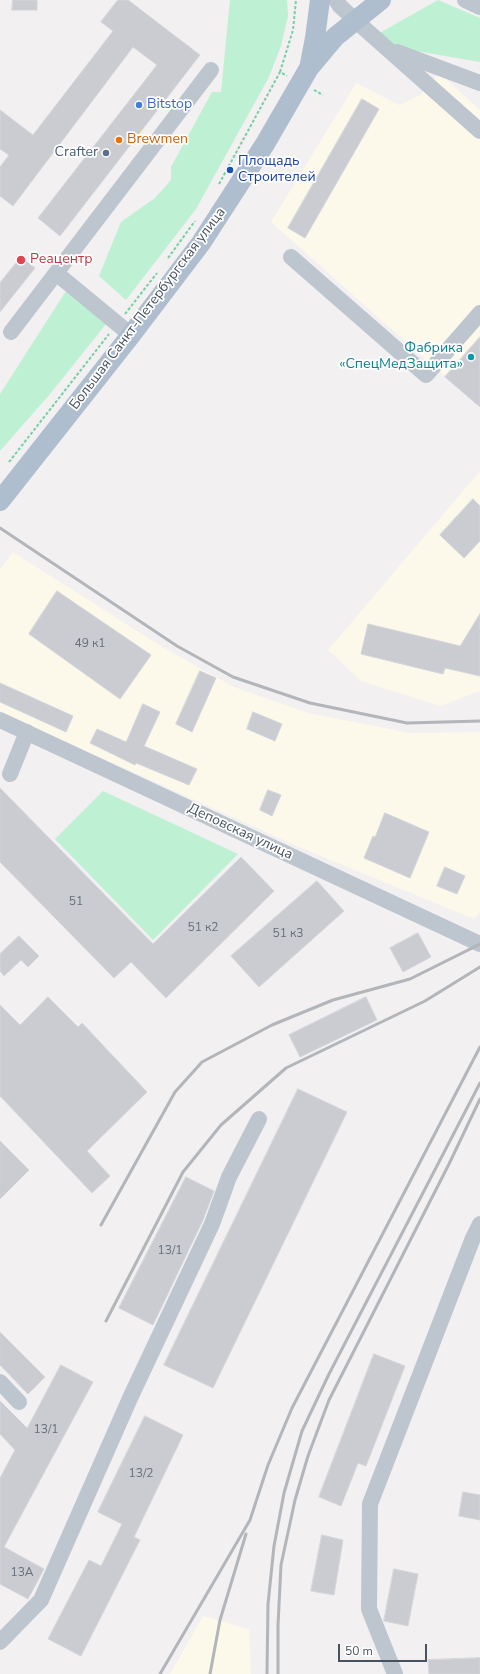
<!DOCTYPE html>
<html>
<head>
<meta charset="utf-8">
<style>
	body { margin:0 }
	#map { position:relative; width:480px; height:1674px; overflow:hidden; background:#f2f0f0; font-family:"Nunito Sans",sans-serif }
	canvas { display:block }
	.scale { position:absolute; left:338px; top:1644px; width:89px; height:18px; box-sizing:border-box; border:2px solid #47525e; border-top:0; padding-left:5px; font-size:12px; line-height:14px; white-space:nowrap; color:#47525e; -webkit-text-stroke:3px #fff; paint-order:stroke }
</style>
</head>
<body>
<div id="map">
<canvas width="480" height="1674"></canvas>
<div class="scale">50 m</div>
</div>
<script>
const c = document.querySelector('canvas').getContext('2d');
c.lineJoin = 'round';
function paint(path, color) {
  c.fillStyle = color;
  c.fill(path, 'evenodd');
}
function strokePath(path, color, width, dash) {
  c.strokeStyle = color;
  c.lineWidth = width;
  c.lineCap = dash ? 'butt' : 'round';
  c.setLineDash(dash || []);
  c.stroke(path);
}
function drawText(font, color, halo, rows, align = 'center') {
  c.font = font + ' "Nunito Sans",sans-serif';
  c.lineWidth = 3.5;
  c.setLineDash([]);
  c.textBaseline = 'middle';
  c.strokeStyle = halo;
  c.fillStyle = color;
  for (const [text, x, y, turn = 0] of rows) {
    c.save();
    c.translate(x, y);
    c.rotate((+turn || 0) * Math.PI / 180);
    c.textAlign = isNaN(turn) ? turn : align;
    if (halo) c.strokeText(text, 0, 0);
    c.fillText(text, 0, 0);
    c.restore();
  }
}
const commercial = new Path2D(`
	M439 73 480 110V408L271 222 356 83 399 105 420 95Z
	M480 471V691L440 706 361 681 328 650Z
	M13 552 164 648 234 687 308 713 410 733 480 732V913L474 919 299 847 0 712V569Z
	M203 1616 249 1629 251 1674H170Z`);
const green = new Path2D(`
	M230 0H287L288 16 281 46 269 77 196 209 126 300 99 276 121 222 155 198 171 180V167L212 92H221Z
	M438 0 480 18V62L393 47 376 35Z
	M66 291 106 324 50 394 0 451V394Z
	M103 791 238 854 153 940 55 839Z`);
const building = new Path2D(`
	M13 0H37V10H12Z
	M118 0H128L200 55 60 236 38 218 157 65 133 47 13 206 0 196V167L9 155 0 149V110L33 135 113 31 101 22Z
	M362 99 379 109 305 238 288 228Z
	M21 257 35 268 0 312V283Z
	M480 337V407L445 377Z
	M473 499 480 506V541L464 558 440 535Z
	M57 591 151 655 120 699 29 634Z
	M480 614V676L445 668 443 674 361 654 368 624 460 646Z
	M200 671 216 678 192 732 176 724Z
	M0 683 73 716 66 732 0 702Z
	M143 704 160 712 144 746 197 769 189 785 136 763 135 765 90 743 97 729 126 742Z
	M253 712 282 724 275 741 247 729Z
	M0 788 153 944 241 857 274 891 166 998 131 962 114 978 0 862Z
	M268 790 281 795 272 816 260 810Z
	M385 813 429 832 410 878 364 858 373 836 375 837Z
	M445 867 465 876 457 894 437 886Z
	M317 881 344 911 259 987 231 956Z
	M418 933 431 957 403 972 390 948Z
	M19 936 39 956 28 967 21 960 4 976 0 971V954Z
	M48 997 78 1027 82 1023 147 1092 87 1151 110 1176 92 1193 0 1096V1005L20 1025Z
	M366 997 377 1020 300 1057 289 1035Z
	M298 1089 347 1112 213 1388 164 1365Z
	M0 1141 29 1170 0 1199Z
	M186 1177 214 1191 203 1220 153 1325 119 1308Z
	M0 1332 45 1377 28 1394 0 1365Z
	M374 1354 405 1366 366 1466 358 1463 341 1506 319 1497Z
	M61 1365 93 1382 4 1547 44 1569 28 1599 0 1584V1478L15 1450 0 1434V1401L27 1428Z
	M145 1416 183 1435 134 1537 140 1540 81 1656 48 1639 89 1560 101 1566 122 1524 98 1512Z
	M463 1492 480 1495V1520L459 1516Z
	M322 1535 343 1540 334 1595 311 1591Z
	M394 1569 418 1574 408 1626 384 1621Z
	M480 1658V1674H429L428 1660Z`);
const path = new Path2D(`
	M280 72 293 30 296 0
	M314 90 323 95
	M219 184 280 72 287 76
	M168 258 195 221
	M125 314 157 273
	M9 462 109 334`);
const minor = new Path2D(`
	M336 0 340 6 356 21 480 131
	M465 0 480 7
	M397 52 480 83
	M291 257 426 375 480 313
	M56 273 131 335
	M11 332 211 70
	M0 720 480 944
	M10 774 27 732
	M0 1382 19 1402
	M0 1642 41 1600 131 1396 212 1224 229 1177 259 1119
	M395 1674 369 1609 370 1504 473 1238 480 1224`);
const major = new Path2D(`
	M310 64 315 38 320 0
	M0 501 131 335 201 243 265 144 309 68 335 37 381 0`);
const rail = new Path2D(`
	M0 528 177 646 233 677 310 703 407 723 480 721
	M101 1225 175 1092 202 1062 272 1025 333 1000 410 979 480 944
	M106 1321 183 1172 221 1125 286 1068 425 1001 480 967
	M160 1674 250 1520 268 1465 292 1408 480 1047
	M210 1674 220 1620 246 1534
	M267 1674 268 1604 274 1546 284 1493 302 1431 329 1374 480 1083
	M278 1674V1625L281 1565 295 1500 308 1456 329 1400 449 1164 480 1099`);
const markers = [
	[139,105,4,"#3f7fe0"],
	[119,140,4,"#e8710a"],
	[106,153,4,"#5c6f8a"],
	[230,170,4,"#1a4fb4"],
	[21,260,5,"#e0444e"],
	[471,357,4,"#0f9aa8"]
];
const numberNames = [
	["49 к1",90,644],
	["51",76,902],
	["51 к2",203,928],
	["51 к3",288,934],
	["13/1",170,1251],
	["13/1",46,1430],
	["13/2",141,1474],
	["13А",22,1573]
];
const shopNames = [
	["Bitstop",147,105]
];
const foodNames = [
	["Brewmen",127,140]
];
const serviceNames = [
	["Crafter",98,153]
];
const transitNames = [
	["Площадь",238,162],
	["Строителей",238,178]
];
const healthNames = [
	["Реацентр",30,260]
];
const streetNames = [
	["Большая Санкт-Петербургская улица",148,309,-53],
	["Деповская улица",240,832,25]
];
const cultureNames = [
	["Фабрика",463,349],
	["«СпецМедЗащита»",463,365]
];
paint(commercial, '#fcf8ea');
paint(green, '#bef0d4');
paint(building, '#caccd2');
strokePath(building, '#d4d6db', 1);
strokePath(path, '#76cea7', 2, [3, 2]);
strokePath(minor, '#bdc6cf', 16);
strokePath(major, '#afbecf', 20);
strokePath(rail, '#b2b5ba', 3);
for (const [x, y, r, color] of markers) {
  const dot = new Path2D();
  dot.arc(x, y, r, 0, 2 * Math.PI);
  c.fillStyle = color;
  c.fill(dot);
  strokePath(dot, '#fff', 1.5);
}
drawText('12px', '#68707b', null, numberNames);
drawText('14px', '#366cbe', '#fff', shopNames, 'left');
drawText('14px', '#c56008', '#fff', foodNames, 'left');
drawText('14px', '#4e5e75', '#fff', serviceNames, 'right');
drawText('14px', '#164399', '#fff', transitNames, 'left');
drawText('14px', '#be3a42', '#fff', healthNames, 'left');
drawText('14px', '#47525e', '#fff', streetNames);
drawText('14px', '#0d838f', '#fff', cultureNames, 'right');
</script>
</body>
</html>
